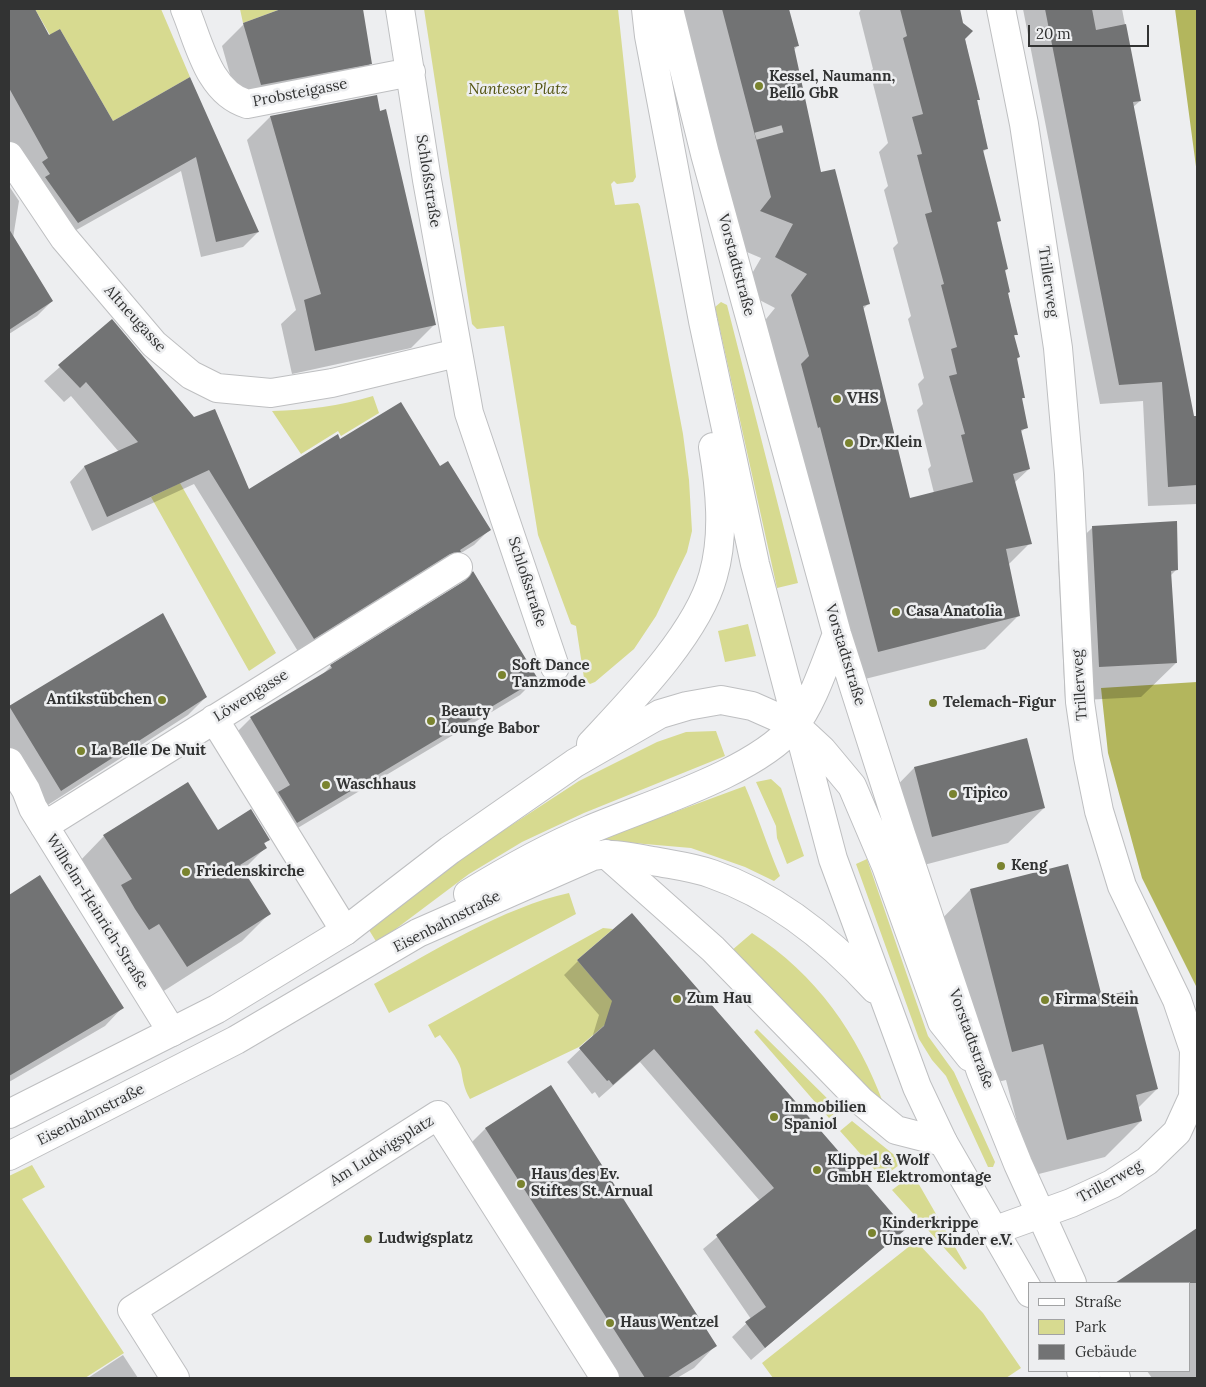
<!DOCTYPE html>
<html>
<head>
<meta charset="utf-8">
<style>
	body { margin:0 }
	#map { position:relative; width:1206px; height:1387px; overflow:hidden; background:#edeef0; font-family:Lora,serif }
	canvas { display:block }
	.frame { position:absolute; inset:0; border:10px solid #323333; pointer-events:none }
	.legend { position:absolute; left:1028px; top:1282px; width:162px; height:90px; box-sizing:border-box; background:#edeef0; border:1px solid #a2a3a4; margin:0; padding:6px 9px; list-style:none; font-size:15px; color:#323333 }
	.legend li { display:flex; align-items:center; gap:10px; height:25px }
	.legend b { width:25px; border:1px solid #a2a3a4 }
	.scale { position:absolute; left:1028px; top:25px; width:121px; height:22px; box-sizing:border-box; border:2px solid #323333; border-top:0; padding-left:6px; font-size:15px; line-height:18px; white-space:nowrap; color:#323333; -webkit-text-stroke:4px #edeef0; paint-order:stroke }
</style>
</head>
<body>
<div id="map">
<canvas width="1206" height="1387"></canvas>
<div class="frame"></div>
<ul class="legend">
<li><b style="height:6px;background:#fff"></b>Straße</li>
<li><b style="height:14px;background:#d7da90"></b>Park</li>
<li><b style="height:14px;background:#727374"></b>Gebäude</li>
</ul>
<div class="scale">20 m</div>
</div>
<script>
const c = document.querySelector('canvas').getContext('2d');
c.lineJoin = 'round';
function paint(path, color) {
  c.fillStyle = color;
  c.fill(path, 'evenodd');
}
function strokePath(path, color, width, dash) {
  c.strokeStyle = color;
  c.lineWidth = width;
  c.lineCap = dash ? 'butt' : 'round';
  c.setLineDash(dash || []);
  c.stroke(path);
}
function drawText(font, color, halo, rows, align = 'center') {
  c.font = font + ' Lora,serif';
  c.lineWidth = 5;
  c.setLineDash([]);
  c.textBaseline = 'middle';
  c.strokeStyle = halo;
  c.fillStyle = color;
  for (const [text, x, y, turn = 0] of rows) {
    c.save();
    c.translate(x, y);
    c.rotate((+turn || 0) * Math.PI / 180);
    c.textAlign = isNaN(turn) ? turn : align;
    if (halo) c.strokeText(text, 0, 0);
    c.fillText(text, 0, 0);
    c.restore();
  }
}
const green = new Path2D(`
	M35 9H161L190 77 113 121 60 29 50 35Z
	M240 9H281L243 23Z
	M424 9H618L636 177 633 182 617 184 614 181 611 184 615 205 638 203 640 206 683 434 689 480 692 531 687 552 656 616 634 649 595 682 590 684 584 678 576 626 571 624 538 535 504 326 477 329 472 324Z
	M721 302 727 305 798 583 777 588 715 307Z
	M373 396 379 413 341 436 338 431 301 454 272 411C307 410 339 406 373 396Z
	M180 483 276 653 249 671 151 497Z
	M748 624 756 656 725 662 718 631Z
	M716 731 725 756 584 813 522 842 469 874 377 943 369 930 458 860 579 781 657 742 686 732Z
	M771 779 781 788 804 856 787 864 777 838 776 826 756 782Z
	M745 786C758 816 767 846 780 876L774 881 745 867 691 848 599 840Z
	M867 859 928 1036 954 1072 995 1162 993 1167H988L946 1076 932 1060 919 1039 856 864Z
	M569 893 576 914 389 1013 374 984C432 952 504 907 569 893Z
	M603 928 613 929 577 960 621 1011 579 1047 470 1099C464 1089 463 1081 461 1069 458 1058 447 1045 440 1035L435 1038 428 1025Z
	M752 933C816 974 858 1034 884 1105L731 951Z
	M757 1029 839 1110 829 1118 754 1032Z
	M852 1121 903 1162 882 1178 840 1131Z
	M32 1165 45 1187 22 1199 124 1353 85 1378H9V1176Z
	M913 1174 967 1268 964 1270 892 1190Z
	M916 1241 983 1313 1021 1368 1006 1378H773L762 1363Z`);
const forest = new Path2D(`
	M1175 9H1197V174Z
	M1197 682V988L1142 878 1108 753 1101 688Z`);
const shadow = new Path2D(`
	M9 9H34L49 37 112 123 190 79 258 232 243 247 201 257 181 171 62 238 9 165Z
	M285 9H362L371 63 349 85 239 106 222 46 244 24Z
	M674 9H788L798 45 794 50 820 174 868 304 862 310 909 499 934 493 928 469 931 466 917 410 923 404 918 384 924 378 908 319 911 316 893 248 898 243 884 190 888 186 879 152 888 143 870 72 873 69 859 13 861 9H959L987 148 983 152 999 220 996 224 1007 269 1004 272 1016 334 1013 338 1019 357 1016 360 1024 397 1021 400 1026 427 1020 433 1029 469 1014 483 1030 543 1008 565 1019 615 985 649 845 684 758 329 775 308 742 291 761 258 728 244Z
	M1023 9H1122L1140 101 1132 108 1193 417H1197V504L1148 506 1143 401 1100 404Z
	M376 96 435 324 411 348 292 374 281 324 296 310 247 140 270 117Z
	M9 186 19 201 13 238 52 301 37 316 9 334Z
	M112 321 248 491 339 441 440 468 489 530 474 545 299 653 194 484 92 531 70 482 84 467 119 452 71 396 64 402 44 381Z
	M1093 527 1177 569 1170 576 1176 663 1141 697 1065 701 1058 561Z
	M472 573 536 679 520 695 281 838 235 734 251 718 322 675 331 666 459 586Z
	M162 615 206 697 188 715 43 808 9 754V708Z
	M914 768 1044 808 1008 843 897 872 879 804Z
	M217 832 269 839 263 845 265 848 242 871 269 914 242 941 159 994 77 864 104 836Z
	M40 877 122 1008 105 1026 9 1082V896Z
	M970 890 1101 999 1157 1089 1138 1108 1141 1121 1105 1157 1031 1176 1006 1080 976 1087 934 927Z
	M578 961 904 1229 751 1360 732 1337 751 1319 703 1249 760 1201 640 1062 599 1098 595 1092 592 1094 567 1062 592 1038 599 1015 564 975Z
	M486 1128 715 1346 694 1368 677 1378H610L464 1150Z
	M1197 1229V1378H1152L1147 1371H1190V1283H1119Z
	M123 1355 138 1378H88Z`);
const building = new Path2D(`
	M9 9H35L49 35 60 29 113 121 190 77 259 232 216 242 196 157 78 223 45 177 50 174 42 162 48 158 9 88Z
	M281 9H363L372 64 261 85 243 23Z
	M722 9H789L799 46 794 47 821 172 835 169 870 304 863 306 910 498 973 482 961 435 965 434 949 376 957 374 951 349 957 347 941 285 944 284 925 214 932 212 917 155 922 154 912 117 923 114 903 38 907 36 900 9H960L963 23 973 31 965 39 980 100H977L988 149 983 150 1001 221 997 222 1008 269 1005 270 1010 292 1008 293 1018 335H1014L1020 357 1017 358 1025 398H1022L1028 428 1021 430 1030 469 1013 474 1032 544 1006 549 1020 616 878 652 820 427 818 428 801 364 809 356 791 295 807 274 775 257 793 224 760 211 771 197Z
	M1045 9H1092L1096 30 1126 24 1141 101 1133 102 1194 416H1197V485L1168 487 1162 382 1119 385Z
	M377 95 380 111 386 109 436 325 315 351 304 300 321 294 270 116Z
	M9 229 53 301 9 330Z
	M112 319 194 417 215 409 249 489 338 434 340 439 401 402 440 466 448 461 491 530 460 550 461 552 450 554 314 639 209 470 107 517 84 466 138 442 86 382 80 388 58 365Z
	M1177 521 1178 570 1171 571 1177 663 1099 667 1092 526Z
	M473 571 538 679 297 823 278 792 290 785 250 717 332 668 330 665 466 580Z
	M163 613 207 697 61 791 9 706Z
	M1027 738 1045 808 932 837 914 767Z
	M188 782 218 830 251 809 270 840 264 843 267 848 240 865 271 914 187 967 159 924 149 930 135 909 121 885 132 879 103 835Z
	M1068 864 1102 997 1132 990 1158 1089 1136 1095 1142 1121 1067 1140 1043 1044 1012 1052 970 889Z
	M40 875 124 1008 9 1076V895Z
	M632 913 906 1229 765 1348 745 1322 766 1307 716 1235 774 1188 654 1049 613 1085 609 1080 607 1081 579 1048 604 1026 612 1001 577 960Z
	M551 1085 717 1346 667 1378H645L485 1128Z
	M1197 1228V1283H1115Z`);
const minorTunnel = new Path2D(`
	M768 129 770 136`);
const minor = new Path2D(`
	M185 9C199 42 208 92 247 104L411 72
	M400 9 427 180 469 413 555 667
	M9 156 64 238 154 344 191 375 217 388 271 393 332 383 457 353
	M214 719 345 931
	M9 762 26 790 33 808 172 1032
	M44 826 458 567
	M606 854 713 949 861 1101 896 1130 943 1142
	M993 1231 1071 1203 1112 1184 1147 1161 1177 1132 1193 1097 1194 1050 1177 1000 1122 886 1099 811 1088 757 1080 702 1069 474 1058 348 1024 124 1001 9
	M175 1378 132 1310 438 1115 605 1378`);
const major = new Path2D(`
	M646 9 649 36 703 321 755 564 833 859 917 1087 943 1142 1030 1293
	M669 9 705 154 837 634 901 834 981 1072 1018 1164 1072 1283
	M591 744C632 700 697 634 713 576 725 535 720 488 713 447
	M468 894C507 870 546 848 589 830 647 805 753 774 794 726 812 705 826 661 837 634
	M9 1114 217 1009 345 931 450 850 575 763 660 714 687 706 721 700 752 706 795 725 822 750 852 786 886 866 942 1022 970 1057
	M9 1156 236 1040 418 933 593 856C613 852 633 858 653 861 673 865 693 867 712 874 776 896 830 940 875 989
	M1081 1371 1086 1378
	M1113 1371 1116 1378`);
const markers = [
	[759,86,5,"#7a832f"],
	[837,399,5,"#7a832f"],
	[849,443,5,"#7a832f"],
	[896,612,5,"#7a832f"],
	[502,675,5,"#7a832f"],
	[162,700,5,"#7a832f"],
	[933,703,5,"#7a832f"],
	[431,721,5,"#7a832f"],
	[81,751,5,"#7a832f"],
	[326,785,5,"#7a832f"],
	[953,794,5,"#7a832f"],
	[1001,866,5,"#7a832f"],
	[186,872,5,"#7a832f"],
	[677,999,5,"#7a832f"],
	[1045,1000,5,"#7a832f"],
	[774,1117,5,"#7a832f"],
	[817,1170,5,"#7a832f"],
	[521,1184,5,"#7a832f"],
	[872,1233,5,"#7a832f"],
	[368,1239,5,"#7a832f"],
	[610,1323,5,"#7a832f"]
];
const poiNames = [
	["Kessel, Naumann,",769,77],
	["Bello GbR",769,94],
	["VHS",847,399],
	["Dr. Klein",859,443],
	["Casa Anatolia",906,612],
	["Soft Dance",512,666],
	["Tanzmode",512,683],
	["Antikstübchen",152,700,"right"],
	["Telemach-Figur",943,703],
	["Beauty",441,712],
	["Lounge Babor",441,729],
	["La Belle De Nuit",91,751],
	["Waschhaus",336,785],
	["Tipico",963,794],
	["Keng",1011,866],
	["Friedenskirche",196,872],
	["Zum Hau",687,999],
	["Firma Stein",1055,1000],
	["Immobilien",784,1108],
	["Spaniol",784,1125],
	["Klippel & Wolf",827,1161],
	["GmbH Elektromontage",827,1178],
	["Haus des Ev.",531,1175],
	["Stiftes St. Arnual",531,1192],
	["Kinderkrippe",882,1224],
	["Unsere Kinder e.V.",882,1241],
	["Ludwigsplatz",378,1239],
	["Haus Wentzel",620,1323]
];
const parkNames = [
	["Nanteser Platz",518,90]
];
const streetNames = [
	["Probsteigasse",300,93,-11],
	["Schloßstraße",428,181,81],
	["Vorstadtstraße",736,265,75],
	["Trillerweg",1048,282,82],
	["Altneugasse",135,319,48],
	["Schloßstraße",527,582,72],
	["Vorstadtstraße",845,655,73],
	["Trillerweg",1080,685,-94],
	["Löwengasse",251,696,-32],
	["Wilhelm-Heinrich-Straße",97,912,58],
	["Eisenbahnstraße",447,922,-27],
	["Vorstadtstraße",971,1039,70],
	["Eisenbahnstraße",91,1115,-27],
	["Am Ludwigsplatz",382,1151,-32],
	["Trillerweg",1110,1182,-29]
];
paint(green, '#d7da90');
paint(forest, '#b3b65d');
paint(shadow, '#0003');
paint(building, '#727374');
strokePath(minorTunnel, '#c8c9ca', 28, [28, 14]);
strokePath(minor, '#bebfc1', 30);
strokePath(major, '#bebfc1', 30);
strokePath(minor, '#fff', 28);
strokePath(major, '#fff', 28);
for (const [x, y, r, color] of markers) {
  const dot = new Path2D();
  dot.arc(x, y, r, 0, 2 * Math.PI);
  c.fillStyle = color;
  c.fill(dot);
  strokePath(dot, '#edeef0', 2);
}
drawText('bold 15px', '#323333', '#edeef0', poiNames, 'left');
drawText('italic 15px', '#51520f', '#edeef0', parkNames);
drawText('15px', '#323333', '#edeef0', streetNames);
</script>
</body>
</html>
